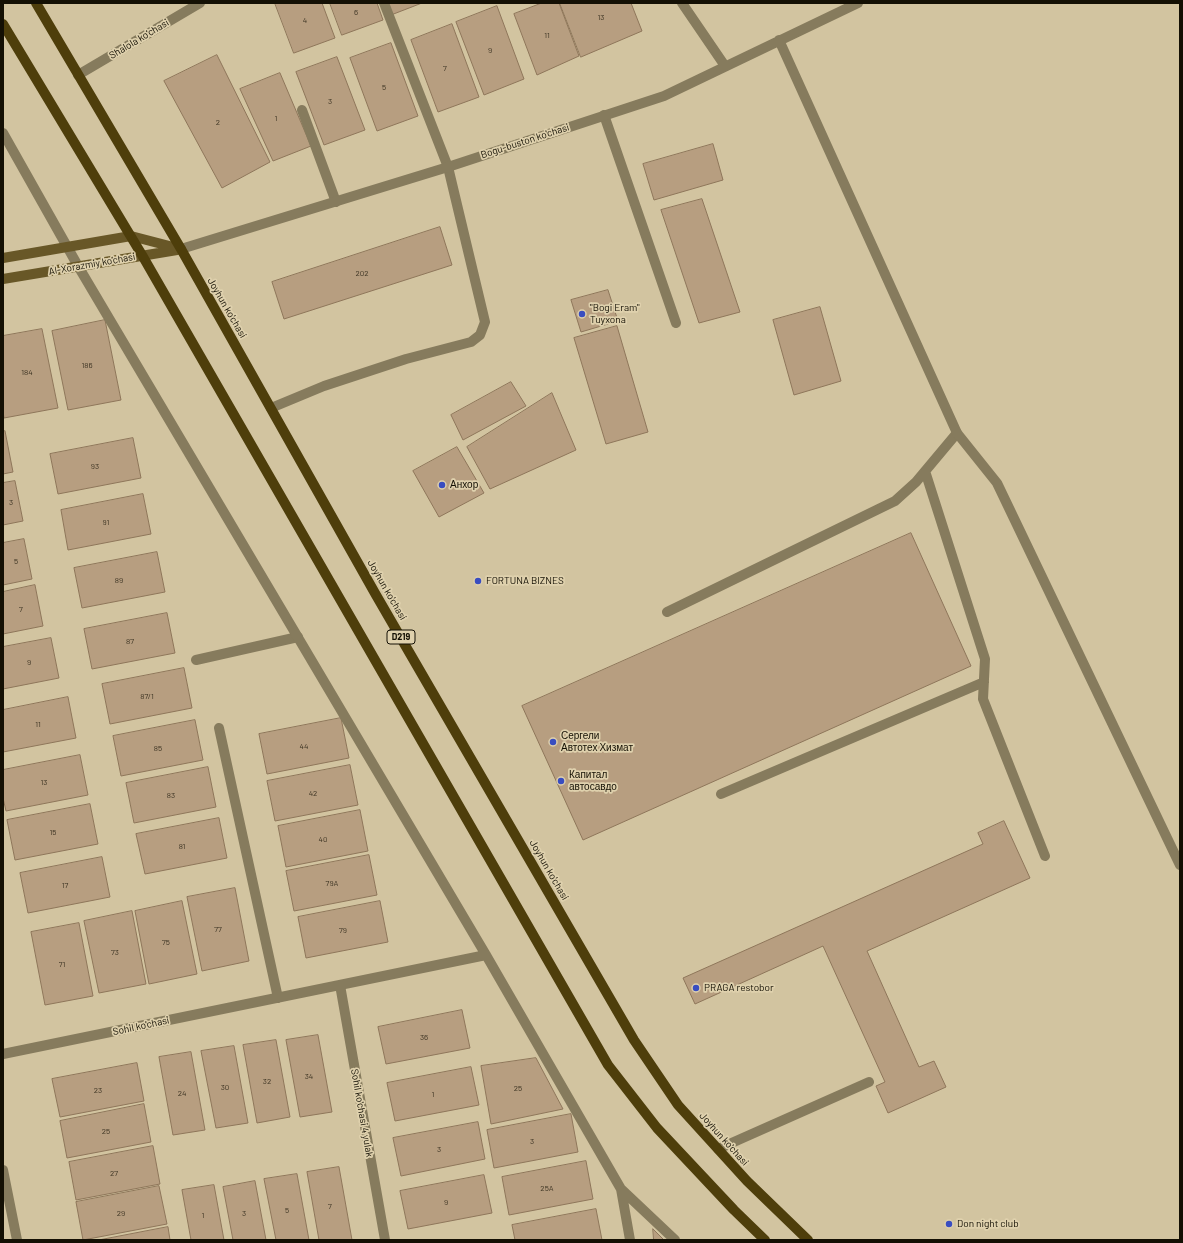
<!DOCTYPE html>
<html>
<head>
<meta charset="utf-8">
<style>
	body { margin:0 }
	#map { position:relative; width:1183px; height:1243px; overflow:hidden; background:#d2c4a0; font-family:Barlow,sans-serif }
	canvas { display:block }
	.frame { position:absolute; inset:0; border:4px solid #141004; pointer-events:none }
</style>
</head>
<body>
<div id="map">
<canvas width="1183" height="1243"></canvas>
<div class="frame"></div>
</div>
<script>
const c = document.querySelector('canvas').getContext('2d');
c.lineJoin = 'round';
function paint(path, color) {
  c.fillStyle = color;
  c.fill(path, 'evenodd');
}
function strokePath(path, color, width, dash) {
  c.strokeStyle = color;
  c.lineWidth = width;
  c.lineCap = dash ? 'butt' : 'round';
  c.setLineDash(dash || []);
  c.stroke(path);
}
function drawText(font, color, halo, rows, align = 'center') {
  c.font = font + ' Barlow,sans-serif';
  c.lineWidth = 3.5;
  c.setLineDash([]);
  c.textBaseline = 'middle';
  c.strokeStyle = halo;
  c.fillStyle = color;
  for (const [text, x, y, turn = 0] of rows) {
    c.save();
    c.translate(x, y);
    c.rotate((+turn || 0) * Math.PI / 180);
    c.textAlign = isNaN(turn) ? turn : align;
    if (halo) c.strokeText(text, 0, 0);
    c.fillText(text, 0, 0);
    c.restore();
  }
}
const building = new Path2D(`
	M275 3H322L335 38 294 53Z
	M330 3H377L383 20 342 35Z
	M387 3H422L391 15Z
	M542 3H559L579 56 537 75 514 14Z
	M560 3H631L642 31 581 57Z
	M497 6 524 79 484 95 456 22Z
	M452 24 479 97 438 112 411 40Z
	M391 43 418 116 377 131 350 58Z
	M217 55 270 162 222 188 164 81Z
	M337 57 365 130 324 145 296 72Z
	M280 73 311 146 273 161 240 89Z
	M713 144 723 180 654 200 643 164Z
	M702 199 740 312 699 323 661 210Z
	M440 227 452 265 284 319 272 282Z
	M608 290 618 321 581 332 571 300Z
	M820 307 841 381 794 395 773 320Z
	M105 320 121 400 68 410 52 331Z
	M617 326 648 432 606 444 574 338Z
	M42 329 58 408 4 418 3 412V336Z
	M511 382 526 406 463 440 451 415Z
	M552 393 576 450 490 489 467 447Z
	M5 431 13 472 3 474V432Z
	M133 438 141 478 58 494 50 454Z
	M457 447 484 493 439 517 413 471Z
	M15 481 23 521 3 525V483Z
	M143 494 151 534 68 550 61 510Z
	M911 533 971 666 583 840 522 706Z
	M24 539 32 579 3 585V543Z
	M157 552 165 592 82 608 74 568Z
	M35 585 43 626 3 634V592Z
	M167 613 175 653 92 669 84 629Z
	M51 638 59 678 3 689V647Z
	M184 668 192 708 110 724 102 684Z
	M68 697 76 738 3 752V710Z
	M341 718 349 758 267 774 259 734Z
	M195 720 203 760 121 776 113 736Z
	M80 755 88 795 6 811 3 798V770Z
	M350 765 358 805 275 821 267 781Z
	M208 767 216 807 134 823 126 783Z
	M90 804 98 844 15 860 7 820Z
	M360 810 368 851 286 867 278 826Z
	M219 818 227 858 145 874 136 834Z
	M1004 821 1030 878 867 951 919 1067 934 1061 946 1087 888 1113 876 1086 885 1082 823 946 695 1004 683 978 983 844 978 833Z
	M369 855 377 895 294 911 286 871Z
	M102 857 110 897 28 913 20 873Z
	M235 888 249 961 202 971 187 897Z
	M182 901 197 974 149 984 135 911Z
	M380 901 388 942 306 958 298 917Z
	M132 911 146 984 99 993 84 921Z
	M79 923 93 996 45 1005 31 932Z
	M462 1010 470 1048 386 1064 378 1027Z
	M318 1035 332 1112 300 1117 286 1040Z
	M276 1040 290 1117 257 1123 243 1045Z
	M234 1046 248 1123 216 1128 201 1051Z
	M191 1052 205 1130 173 1135 159 1057Z
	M536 1058 563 1109 491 1124 481 1066Z
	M137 1063 144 1101 60 1117 52 1079Z
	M471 1067 479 1105 395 1121 387 1083Z
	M144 1104 151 1142 67 1158 60 1121Z
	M571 1114 578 1152 494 1168 487 1130Z
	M478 1122 485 1159 401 1176 393 1138Z
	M153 1146 160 1184 76 1200 69 1162Z
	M586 1161 593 1199 509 1215 502 1177Z
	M339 1167 352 1240H319L307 1172Z
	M297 1174 309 1240H276L264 1179Z
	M484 1175 492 1213 408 1229 400 1191Z
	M255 1181 266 1240H233L223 1187Z
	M214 1185 224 1240H191L182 1190Z
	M159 1186 167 1224 83 1240 76 1202Z
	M596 1209 602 1240H515L512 1225Z
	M168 1227 170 1240H99Z
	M653 1229 664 1240H654Z`);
const service = new Path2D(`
	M302 110 336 202
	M604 115 676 323
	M271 408 324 386 406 359 471 342 480 335 485 322 448 167 384 3
	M925 471 985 659 983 699 1045 856
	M667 612 895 501 916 482 957 433
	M196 660 298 637
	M721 794 984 682
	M718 1149 869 1082`);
const minor = new Path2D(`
	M682 3 725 66
	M779 40 957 433 997 483 1180 865
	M78 75 200 3
	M3 133 78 266 486 955 621 1189 675 1240
	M181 249 448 167 664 96 858 3
	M219 728 278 998
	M340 985 385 1240
	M3 1054 486 955
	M621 1189 630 1240`);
const tertiary = new Path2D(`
	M3 1170 17 1240`);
const secondary = new Path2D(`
	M3 258 131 236 181 249
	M3 279 177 250`);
const primary = new Path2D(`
	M36 3 181 249 376 595 634 1040 678 1105 747 1181 808 1240
	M3 24 142 255 608 1065 657 1128 734 1210 765 1240`);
const markers = [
	[582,314,4,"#394dc0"],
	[442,485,4,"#394dc0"],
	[478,581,4,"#394dc0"],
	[553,742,4,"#394dc0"],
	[561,781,4,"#394dc0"],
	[696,988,4,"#394dc0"],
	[949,1224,4,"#394dc0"]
];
const numberNames = [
	["6",356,12],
	["13",601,17],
	["4",305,20],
	["11",547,35],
	["9",490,50],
	["7",445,68],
	["5",384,87],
	["3",330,101],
	["1",276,118],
	["2",218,122],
	["202",362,273],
	["186",87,365],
	["184",27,372],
	["93",95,466],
	["3",11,502],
	["91",106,522],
	["5",16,561],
	["89",119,580],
	["7",21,609],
	["87",130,641],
	["9",29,662],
	["87/1",147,696],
	["11",38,724],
	["44",304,746],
	["85",158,748],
	["13",44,782],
	["42",313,793],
	["83",171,795],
	["15",53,832],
	["40",323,839],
	["81",182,846],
	["79A",332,883],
	["17",65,885],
	["77",218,929],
	["79",343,930],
	["75",166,942],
	["73",115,952],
	["71",62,964],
	["36",424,1037],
	["34",309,1076],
	["32",267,1081],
	["30",225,1087],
	["25",518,1088],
	["23",98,1090],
	["24",182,1093],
	["1",433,1094],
	["25",106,1131],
	["3",532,1141],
	["3",439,1149],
	["27",114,1173],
	["25A",547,1188],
	["9",446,1202],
	["7",330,1206],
	["5",287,1210],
	["29",121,1213],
	["3",244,1213],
	["1",203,1215]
];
const shields = [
	[401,637,28]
];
const shieldNames = [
	["D219",401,637]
];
const streetNames = [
	["Shalola ko'chasi",139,39,-31],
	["Bogu-buston ko'chasi",525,141,-18],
	["Al-Xorazmiy ko’chasi",92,264,-10],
	["Joyhun ko'chasi",227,308,60],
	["Joyhun ko'chasi",387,590,60],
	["Joyhun ko'chasi",549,870,60],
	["Sohil ko'chasi",141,1026,-12],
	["Sohil ko'chasi 4 yulak",362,1113,80],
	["Joyhun ko'chasi",724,1139,48]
];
const poiNames = [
	["\"Bogi Eram\"",590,308],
	["Tuyxona",590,320],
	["Анхор",450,485],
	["FORTUNA BIZNES",486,581],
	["Сергели",561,736],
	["Автотех Хизмат",561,748],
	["Капитал",569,775],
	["автосавдо",569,787],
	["PRAGA restobor",704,988],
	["Don night club",957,1224]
];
paint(building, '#b79e80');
strokePath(building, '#8e765a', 1);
strokePath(service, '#867b5d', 10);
strokePath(minor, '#867b5d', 10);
strokePath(tertiary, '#867b5d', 10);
strokePath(secondary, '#685727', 10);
strokePath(primary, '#4e3e0b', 10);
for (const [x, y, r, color] of markers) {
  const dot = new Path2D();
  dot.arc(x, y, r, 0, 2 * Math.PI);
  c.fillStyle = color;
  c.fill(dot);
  strokePath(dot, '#dfd1ad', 1.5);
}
drawText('8px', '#3d3423', null, numberNames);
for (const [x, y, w] of shields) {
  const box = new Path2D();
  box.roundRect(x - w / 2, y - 7, w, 14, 3);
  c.fillStyle = '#dfd1ad';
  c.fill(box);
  strokePath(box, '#141004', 1);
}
drawText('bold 9px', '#141004', null, shieldNames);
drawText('10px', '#141004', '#dfd1ad', streetNames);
drawText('10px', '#141004', '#dfd1ad', poiNames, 'left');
</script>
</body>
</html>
